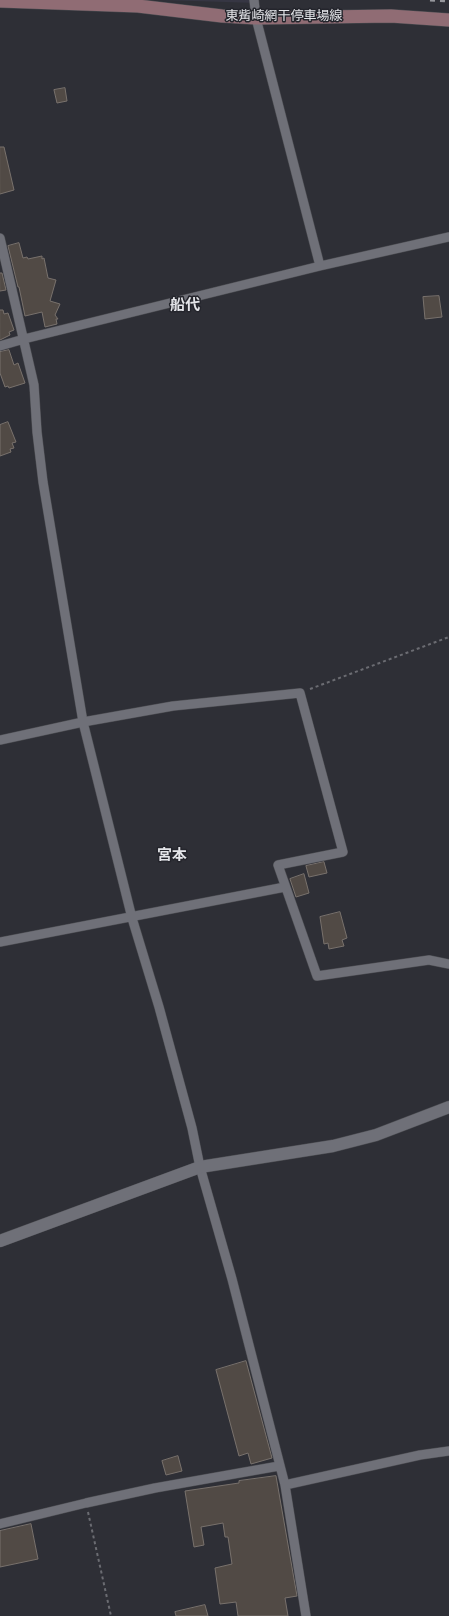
<!DOCTYPE html>
<html>
<head>
<meta charset="utf-8">
<style>
	body { margin:0 }
	canvas { display:block; background:#2e2f36 }
</style>
</head>
<body>
<canvas width="449" height="1616"></canvas>
<script>
const c = document.querySelector('canvas').getContext('2d');
c.lineJoin = 'round';
function paint(path, color) {
  c.fillStyle = color;
  c.fill(path, 'evenodd');
}
function strokePath(path, color, width, dash) {
  c.strokeStyle = color;
  c.lineWidth = width;
  c.lineCap = dash ? 'butt' : 'round';
  c.setLineDash(dash || []);
  c.stroke(path);
}
function drawText(font, color, halo, rows, align = 'center') {
  c.font = font + ' Cabin,"Noto Sans JP",sans-serif';
  c.lineWidth = 3;
  c.setLineDash([]);
  c.textBaseline = 'middle';
  c.strokeStyle = halo;
  c.fillStyle = color;
  for (const [text, x, y, turn = 0] of rows) {
    c.save();
    c.translate(x, y);
    c.rotate((+turn || 0) * Math.PI / 180);
    c.textAlign = isNaN(turn) ? turn : align;
    if (halo) c.strokeText(text, 0, 0);
    c.fillText(text, 0, 0);
    c.restore();
  }
}
const built = new Path2D(`
	M162 0H258V3Z`);
const building = new Path2D(`
	M65 88 67 101 57 103 54 90Z
	M0 147H4L14 190 0 194Z
	M19 243 23 258 27 257 28 259 42 256V259L44 258 48 278 56 280 50 301 60 304 55 315 58 319H56L57 324 45 327 42 312 25 316 19 287H18L8 246Z
	M0 273H2L6 290 0 291Z
	M439 296 442 317 425 319 423 297Z
	M0 310H3L4 314 8 313 14 330 9 332 10 335 0 340Z
	M9 350 14 365 18 363 25 383 9 388 8 386 5 387 0 373V352Z
	M8 422 16 442 12 443 14 448 10 449 11 452 0 456V425Z
	M324 862 327 873 309 877 306 866Z
	M304 874 309 893 296 897 290 879Z
	M340 912 347 938 342 940 344 946 329 949 328 943 324 944 320 917Z
	M246 1361 272 1458 251 1464 248 1453 239 1456 216 1370Z
	M178 1456 182 1471 166 1475 162 1461Z
	M276 1476 297 1596 285 1598 288 1616H238L236 1602 220 1604 215 1568 232 1564 228 1537H225L223 1523 201 1527 204 1545 194 1547 185 1491 239 1483V1481Z
	M31 1524 38 1559 0 1567V1531Z
	M205 1605 208 1616H176L175 1612Z`);
const path = new Path2D(`
	M310 689 449 637
	M88 1512 111 1616`);
const minor = new Path2D(`
	M254 0 256 18 320 266
	M0 238 34 385 37 432 43 482 83 722 132 918 159 1007 192 1128 200 1167 232 1279 285 1485 306 1616
	M0 346 24 339 320 266 449 237
	M0 740 83 722 173 706 300 693 343 852 278 865 317 976 429 960 449 964
	M0 942 285 887
	M285 1485 420 1455 449 1451
	M0 1524 86 1503 155 1488 279 1466`);
const tertiary = new Path2D(`
	M0 1241 200 1167 333 1146 376 1135 449 1107`);
const secondary = new Path2D(`
	M0 1 138 6 222 16 256 18 391 16 449 20`);
const rail = new Path2D(`
	M430 0 449 1`);
const streetNames = [
	["東觜崎網干停車場線",284,16]
];
const quarterNames = [
	["船代",185,306],
	["宮本",172,856]
];
paint(built, '#363643');
paint(building, '#514a45');
strokePath(building, '#78716c', 1);
strokePath(minor, '#4c4d52', 10);
strokePath(tertiary, '#4c4d52', 13);
strokePath(secondary, '#4c4d52', 14);
strokePath(path, '#6b6c72', 2, [3, 3]);
strokePath(minor, '#6f7078', 9);
strokePath(tertiary, '#6f7078', 12);
strokePath(secondary, '#906c74', 13);
strokePath(rail, '#96979c', 3, [5, 5]);
drawText('13px', '#e4e5e9', '#24252c', streetNames);
drawText('bold 15px', '#e4e5e9', '#24252c', quarterNames);
</script>
</body>
</html>
